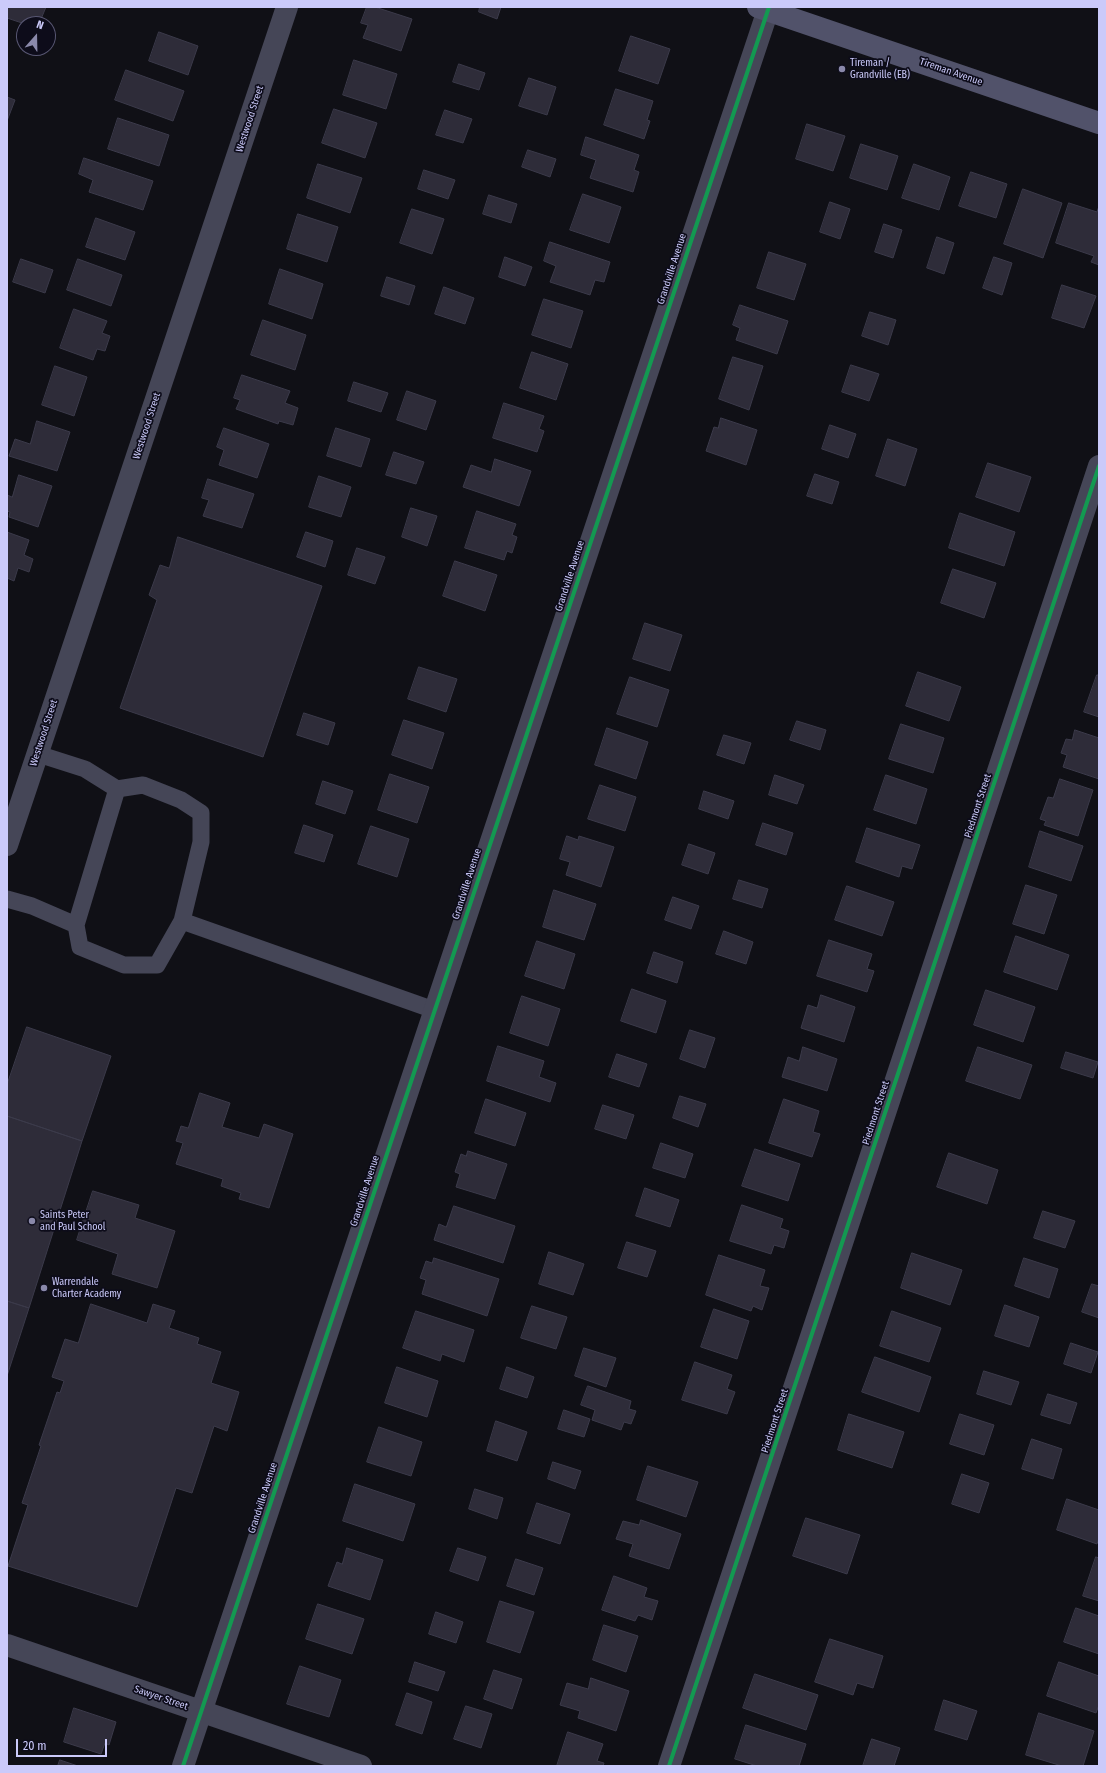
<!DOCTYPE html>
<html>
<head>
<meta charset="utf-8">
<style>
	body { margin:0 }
	#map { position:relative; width:1106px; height:1773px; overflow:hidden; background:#101016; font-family:"Fira Sans Condensed",sans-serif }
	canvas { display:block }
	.frame { position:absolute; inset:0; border:8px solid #cbcafa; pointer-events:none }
	.north { position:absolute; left:16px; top:16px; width:40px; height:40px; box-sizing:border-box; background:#0d0c1a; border:1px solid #595874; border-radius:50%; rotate:20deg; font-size:11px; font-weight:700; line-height:16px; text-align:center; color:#cbcafa }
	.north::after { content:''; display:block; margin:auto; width:14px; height:18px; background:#8a89aa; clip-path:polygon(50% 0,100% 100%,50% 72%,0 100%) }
	.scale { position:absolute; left:16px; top:1739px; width:91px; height:18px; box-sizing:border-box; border:2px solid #cbcafa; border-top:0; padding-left:5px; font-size:12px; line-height:14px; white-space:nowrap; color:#cbcafa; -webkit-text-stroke:3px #0d0c1a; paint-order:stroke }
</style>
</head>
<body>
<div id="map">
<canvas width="1106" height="1773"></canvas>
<div class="frame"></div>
<div class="north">N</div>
<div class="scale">20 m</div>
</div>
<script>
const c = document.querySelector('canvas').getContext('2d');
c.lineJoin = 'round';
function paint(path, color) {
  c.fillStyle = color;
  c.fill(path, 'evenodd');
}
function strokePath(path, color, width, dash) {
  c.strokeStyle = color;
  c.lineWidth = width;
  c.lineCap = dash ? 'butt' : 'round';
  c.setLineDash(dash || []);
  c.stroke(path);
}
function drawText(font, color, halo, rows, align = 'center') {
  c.font = font + ' "Fira Sans Condensed",sans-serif';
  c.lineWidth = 3.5;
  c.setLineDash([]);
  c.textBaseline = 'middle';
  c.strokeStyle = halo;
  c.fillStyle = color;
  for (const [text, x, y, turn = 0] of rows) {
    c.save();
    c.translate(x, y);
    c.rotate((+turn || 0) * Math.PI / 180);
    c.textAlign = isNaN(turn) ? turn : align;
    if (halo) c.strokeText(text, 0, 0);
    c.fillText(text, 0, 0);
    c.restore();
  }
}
const building = new Path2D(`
	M7 7H46L39 24H25L7 18Z
	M367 7H375L412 19 401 51 363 38 368 25 361 23Z
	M480 7H501L497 19 479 12Z
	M159 32 198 46 188 75 149 61Z
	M631 36 670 49 658 84 619 71Z
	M354 60 397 74 386 109 343 95Z
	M459 64 485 73 479 90 453 82Z
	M126 70 184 91 173 121 115 100Z
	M529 78 556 87 547 115 519 106Z
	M616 89 653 101 647 120 650 121 644 139 604 125Z
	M7 97 15 100 7 121Z
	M334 109 377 123 365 158 322 143Z
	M445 110 472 119 463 143 436 135Z
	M118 118 169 135 159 166 108 149Z
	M807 124 845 136 833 171 796 159Z
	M586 137 639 155 634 170 639 172 633 192 590 178 596 160 581 155Z
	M861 144 898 156 887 190 850 178Z
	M528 150 556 159 550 177 522 167Z
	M84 158 153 181 143 210 89 192 93 180 79 174Z
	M318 164 362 178 350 213 307 198Z
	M914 164 950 177 939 210 902 198Z
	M424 170 455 180 448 199 418 189Z
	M971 172 1007 184 996 218 959 206Z
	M1023 189 1062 203 1043 258 1004 244Z
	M583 194 621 207 609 243 570 230Z
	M489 195 517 204 511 223 483 214Z
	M830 202 850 209 840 239 820 232Z
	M1069 203 1097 212 1099 206V265L1091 262 1094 256 1056 243Z
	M412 209 444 219 432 254 400 243Z
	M298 214 338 227 327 262 287 249Z
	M96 218 135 232 125 260 86 247Z
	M884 224 902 230 893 258 875 252Z
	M937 237 954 243 944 274 927 268Z
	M550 242 610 262 604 282 595 280 590 295 550 282 556 266 544 261Z
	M769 252 806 264 794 300 757 288Z
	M505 257 532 267 525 286 499 277Z
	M994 257 1012 263 1002 295 983 288Z
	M21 259 53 270 45 293 13 282Z
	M78 259 122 275 111 306 67 290Z
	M280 269 323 284 312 319 269 304Z
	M387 277 415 286 409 305 381 296Z
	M1062 285 1096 296 1084 328 1052 318Z
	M444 287 474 298 465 324 435 314Z
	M544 299 583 311 571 348 532 335Z
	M740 305 788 321 777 354 736 340 740 328 733 325Z
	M74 309 107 321 102 333 110 336 105 351 97 349 93 360 60 348Z
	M870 312 896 320 888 345 862 336Z
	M263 320 306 335 295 370 251 355Z
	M532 352 568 364 556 400 520 388Z
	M733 357 763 366 749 410 719 399Z
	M851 365 879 374 869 401 842 392Z
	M55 366 87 377 74 416 42 405Z
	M242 375 290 391 285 403 298 408 293 425 279 421 278 424 236 409 240 400 234 398Z
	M354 382 388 393 381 412 348 401Z
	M407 391 436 401 426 430 397 420Z
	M504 403 544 416 539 429 544 431 537 452 493 438Z
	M721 418 757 430 746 465 706 451 714 427 718 428Z
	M37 421 70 432 57 471 9 456 15 439 30 444Z
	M830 425 856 434 848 458 822 449Z
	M224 428 269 444 257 478 219 465 224 450 217 447Z
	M336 428 370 439 361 467 327 456Z
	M888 439 917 449 905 486 876 476Z
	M394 452 424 462 416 484 386 475Z
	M495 459 531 471 519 506 463 487 471 465 491 472Z
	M988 463 1031 477 1019 512 976 497Z
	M815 474 839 482 832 504 807 496Z
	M19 475 52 486 38 527 9 517 10 512 7 511V495L12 497Z
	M319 476 351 487 341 517 309 507Z
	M208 479 254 494 242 528 203 516 209 500 202 498Z
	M411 508 437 516 427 546 402 537Z
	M477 511 516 524 512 535 517 537 512 553 507 551 504 560 465 548Z
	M960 513 1015 532 1004 566 949 548Z
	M7 532 29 540 24 555 33 559 29 572 18 568 14 581 7 578Z
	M306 532 333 541 325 567 297 557Z
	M178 537 322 586 263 757 120 708 157 600 149 595 160 565 169 568Z
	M357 548 385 557 375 584 348 575Z
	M455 561 497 575 485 611 443 596Z
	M953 569 996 583 984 618 941 603Z
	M645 623 682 635 670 671 633 659Z
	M419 667 457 679 446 712 408 699Z
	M918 672 961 687 949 721 906 706Z
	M1097 675H1099V717L1084 712Z
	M630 677 669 690 657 727 617 714Z
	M304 713 335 723 328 745 297 735Z
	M404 720 444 733 432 769 392 755Z
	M797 721 826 730 820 750 790 740Z
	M901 724 944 738 933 773 889 759Z
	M607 728 648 742 636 779 595 765Z
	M1075 730 1099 738V779L1063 767 1067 755 1061 753 1066 739 1072 740Z
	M724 735 751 743 744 764 717 755Z
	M390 774 429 787 417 823 378 810Z
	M775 775 804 785 797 804 769 795Z
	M886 775 927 789 916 824 874 810Z
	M1060 779 1093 790 1078 836 1044 825 1046 821 1040 819 1048 797 1053 798Z
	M323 781 353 791 345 814 316 804Z
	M600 785 636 797 625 831 588 819Z
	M704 791 734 801 728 819 699 809Z
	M763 823 793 833 786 855 756 845Z
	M304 825 333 835 324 862 295 853Z
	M371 826 409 839 397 877 358 864Z
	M867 828 920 845 912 869 902 866 899 877 856 862Z
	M1040 831 1083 846 1071 881 1029 867Z
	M567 836 578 840 579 836 614 847 601 887 566 875 570 862 560 859Z
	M689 844 715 853 708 874 682 865Z
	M739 880 768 889 762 908 733 899Z
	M1026 885 1057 895 1044 934 1013 924Z
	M847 886 894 902 882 936 835 920Z
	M554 890 596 904 584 940 543 927Z
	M673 897 699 906 691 929 665 920Z
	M724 931 753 942 746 964 716 954Z
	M1016 936 1069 955 1057 990 1004 972Z
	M829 940 872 954 867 969 874 971 867 992 817 976Z
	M537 941 575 954 564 989 525 976Z
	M654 952 683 962 677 983 647 973Z
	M632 989 666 1001 656 1033 621 1021Z
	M986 990 1035 1007 1023 1042 974 1025Z
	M821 995 855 1007 844 1042 801 1028 808 1005 817 1008Z
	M522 996 560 1009 548 1046 510 1033Z
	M27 1027 111 1056 82 1141 7 1116V1085Z
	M690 1030 715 1038 705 1068 680 1059Z
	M498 1046 544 1061 539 1077 556 1083 550 1102 487 1081Z
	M803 1047 837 1059 827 1091 782 1077 788 1057 799 1061Z
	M978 1047 1032 1065 1020 1099 966 1081Z
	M1066 1052 1098 1062 1093 1078 1061 1068Z
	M617 1054 647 1064 639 1087 609 1077Z
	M200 1093 230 1103 222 1127 259 1138 264 1124 293 1134 269 1208 239 1199 241 1193 221 1186 223 1179 176 1164 183 1143 176 1141 181 1126 188 1128Z
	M680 1096 706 1104 698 1127 673 1118Z
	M486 1099 526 1113 515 1146 475 1133Z
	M784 1099 819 1111 813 1132 820 1134 812 1157 769 1143Z
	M603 1105 634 1115 626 1139 595 1129Z
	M7 1116 82 1141 29 1308 7 1301Z
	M661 1143 693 1154 685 1178 653 1168Z
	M755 1149 800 1164 788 1201 742 1186Z
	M468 1151 507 1164 495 1199 456 1187 460 1174 455 1172 461 1154 466 1156Z
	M949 1153 998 1170 987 1204 937 1187Z
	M645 1188 679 1200 670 1227 636 1216Z
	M93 1191 139 1205 135 1218 175 1231 157 1288 112 1274 118 1254 77 1240Z
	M742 1205 783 1219 780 1228 789 1231 784 1248 774 1245 771 1254 730 1241Z
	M454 1206 515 1226 503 1263 434 1240 439 1224 446 1227Z
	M1043 1211 1075 1221 1065 1248 1034 1238Z
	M627 1242 656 1251 647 1277 618 1268Z
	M549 1252 584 1264 573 1295 539 1284Z
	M912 1253 962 1270 950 1305 901 1288Z
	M719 1255 765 1270 760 1286 769 1288 762 1310 753 1306 751 1311 706 1295Z
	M434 1258 499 1279 487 1316 422 1294 426 1280 420 1278 426 1261 432 1263Z
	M1024 1258 1058 1269 1049 1298 1015 1286Z
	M1092 1284 1099 1286V1318L1082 1312Z
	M7 1301 29 1308 7 1376Z
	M91 1304 147 1323 153 1304 175 1311 169 1328 199 1338 197 1344 221 1352 211 1383 239 1392 227 1431 214 1426 192 1493 176 1488 137 1607 8 1566 28 1505 22 1503 41 1446 39 1445 57 1392 60 1393 64 1381 52 1377 65 1339 78 1343Z
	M1005 1305 1039 1317 1029 1347 995 1336Z
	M532 1306 567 1317 556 1349 521 1338Z
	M714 1309 749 1321 737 1359 701 1347Z
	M416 1311 474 1330 464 1362 442 1354 440 1361 403 1348Z
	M892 1311 941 1328 929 1362 880 1346Z
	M1071 1343 1098 1352 1091 1373 1064 1364Z
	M584 1348 616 1358 606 1387 575 1376Z
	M875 1357 931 1377 919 1412 862 1392Z
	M695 1362 732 1375 727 1389 735 1392 727 1414 682 1400Z
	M397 1367 438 1381 427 1417 385 1403Z
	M507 1367 534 1377 527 1398 500 1389Z
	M984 1371 1019 1382 1011 1405 977 1394Z
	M588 1386 631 1401 629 1409 636 1411 631 1424 624 1422 621 1430 592 1420 595 1410 581 1405Z
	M1048 1394 1077 1403 1070 1424 1041 1415Z
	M564 1410 590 1419 584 1437 558 1429Z
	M849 1414 904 1432 892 1468 838 1450Z
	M960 1414 994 1425 984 1455 950 1444Z
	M496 1421 527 1432 517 1461 487 1451Z
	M379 1427 422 1442 411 1476 367 1462Z
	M1032 1439 1062 1449 1053 1479 1022 1469Z
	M553 1462 581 1471 575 1489 548 1479Z
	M648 1466 698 1482 686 1517 637 1500Z
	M962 1474 989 1483 979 1513 952 1504Z
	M355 1484 415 1504 403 1541 343 1521Z
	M475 1489 503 1498 497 1519 469 1509Z
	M1067 1499 1099 1510V1538L1097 1544 1057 1530Z
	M537 1503 570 1514 560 1544 527 1533Z
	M806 1518 860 1535 847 1574 793 1556Z
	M641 1520 681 1534 669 1569 629 1556 633 1544 616 1539 623 1521 639 1525Z
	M347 1548 383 1560 370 1600 328 1586 337 1562 342 1564Z
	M458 1548 486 1557 478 1581 450 1571Z
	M1096 1557 1099 1558V1601L1083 1596Z
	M516 1559 543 1568 534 1595 507 1586Z
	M614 1576 647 1588 644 1597 658 1601 652 1620 638 1615 635 1621 602 1610Z
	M500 1601 534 1612 520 1653 487 1642Z
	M318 1604 364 1619 352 1654 306 1639Z
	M1076 1608 1099 1616V1654L1064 1642Z
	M436 1612 463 1622 456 1643 429 1634Z
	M604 1625 638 1636 626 1672 593 1660Z
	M830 1639 883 1656 873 1688 857 1683 853 1695 815 1682Z
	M415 1662 445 1672 438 1691 409 1682Z
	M1059 1662 1099 1676V1705L1096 1713 1047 1696Z
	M300 1666 341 1680 329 1717 287 1704Z
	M494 1670 522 1679 512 1709 484 1699Z
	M755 1674 818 1695 806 1730 743 1708Z
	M591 1678 629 1691 616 1731 578 1718 580 1711 560 1705 567 1683 588 1689Z
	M407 1693 432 1702 422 1734 396 1725Z
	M944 1700 977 1711 967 1740 935 1730Z
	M466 1706 492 1714 481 1748 454 1739Z
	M74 1708 116 1722 109 1745 105 1743 101 1754 64 1742Z
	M1039 1713 1094 1731 1083 1766H1062L1026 1755Z
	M746 1725 806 1744 799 1766H757L735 1759Z
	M568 1732 603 1744 597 1761 604 1763 603 1766H557Z
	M872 1739 900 1748 894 1766H863Z
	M60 1760 78 1766H58Z`);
const lane = new Path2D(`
	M38 754 85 769 117 789
	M143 785 181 800 201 813V842L182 921 157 965H124L80 947 76 925 117 789Z
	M7 899 32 906 76 925
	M182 921 434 1010`);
const street = new Path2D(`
	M7 845 287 7
	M7 1645 361 1766
	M183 1766 769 7
	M669 1766 1099 466`);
const secondary = new Path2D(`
	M758 7 1099 123`);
const cycleway = new Path2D(`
	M183 1766 769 7
	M669 1766 1099 466`);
const markers = [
	[842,69,4,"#8a89aa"],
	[32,1221,4,"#8a89aa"],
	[44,1288,4,"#8a89aa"]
];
const poiNames = [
	["Tireman /",850,63],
	["Grandville (EB)",850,75],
	["Saints Peter",40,1215],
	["and Paul School",40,1227],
	["Warrendale",52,1282],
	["Charter Academy",52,1294]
];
const streetNames = [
	["Tireman Avenue",951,72,19],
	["Westwood Street",250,119,-72],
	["Grandville Avenue",672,269,-72],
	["Westwood Street",147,426,-72],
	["Grandville Avenue",570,576,-72],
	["Westwood Street",44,733,-72],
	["Piedmont Street",978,806,-72],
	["Grandville Avenue",467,884,-72],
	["Piedmont Street",876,1113,-72],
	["Grandville Avenue",365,1191,-72],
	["Piedmont Street",775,1421,-72],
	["Grandville Avenue",263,1498,-72],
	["Sawyer Street",161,1698,19]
];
paint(building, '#2e2c39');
strokePath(building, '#3b3a4a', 1);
strokePath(lane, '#454657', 17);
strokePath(street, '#454657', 22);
strokePath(secondary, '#51526a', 22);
strokePath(cycleway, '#139951', 4);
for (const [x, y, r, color] of markers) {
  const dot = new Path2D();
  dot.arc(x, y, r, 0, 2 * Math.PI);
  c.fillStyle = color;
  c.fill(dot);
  strokePath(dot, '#0d0c1a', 1.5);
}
drawText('10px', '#cbcafa', '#0d0c1a', poiNames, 'left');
drawText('10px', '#cbcafa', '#0d0c1a', streetNames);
</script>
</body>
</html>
